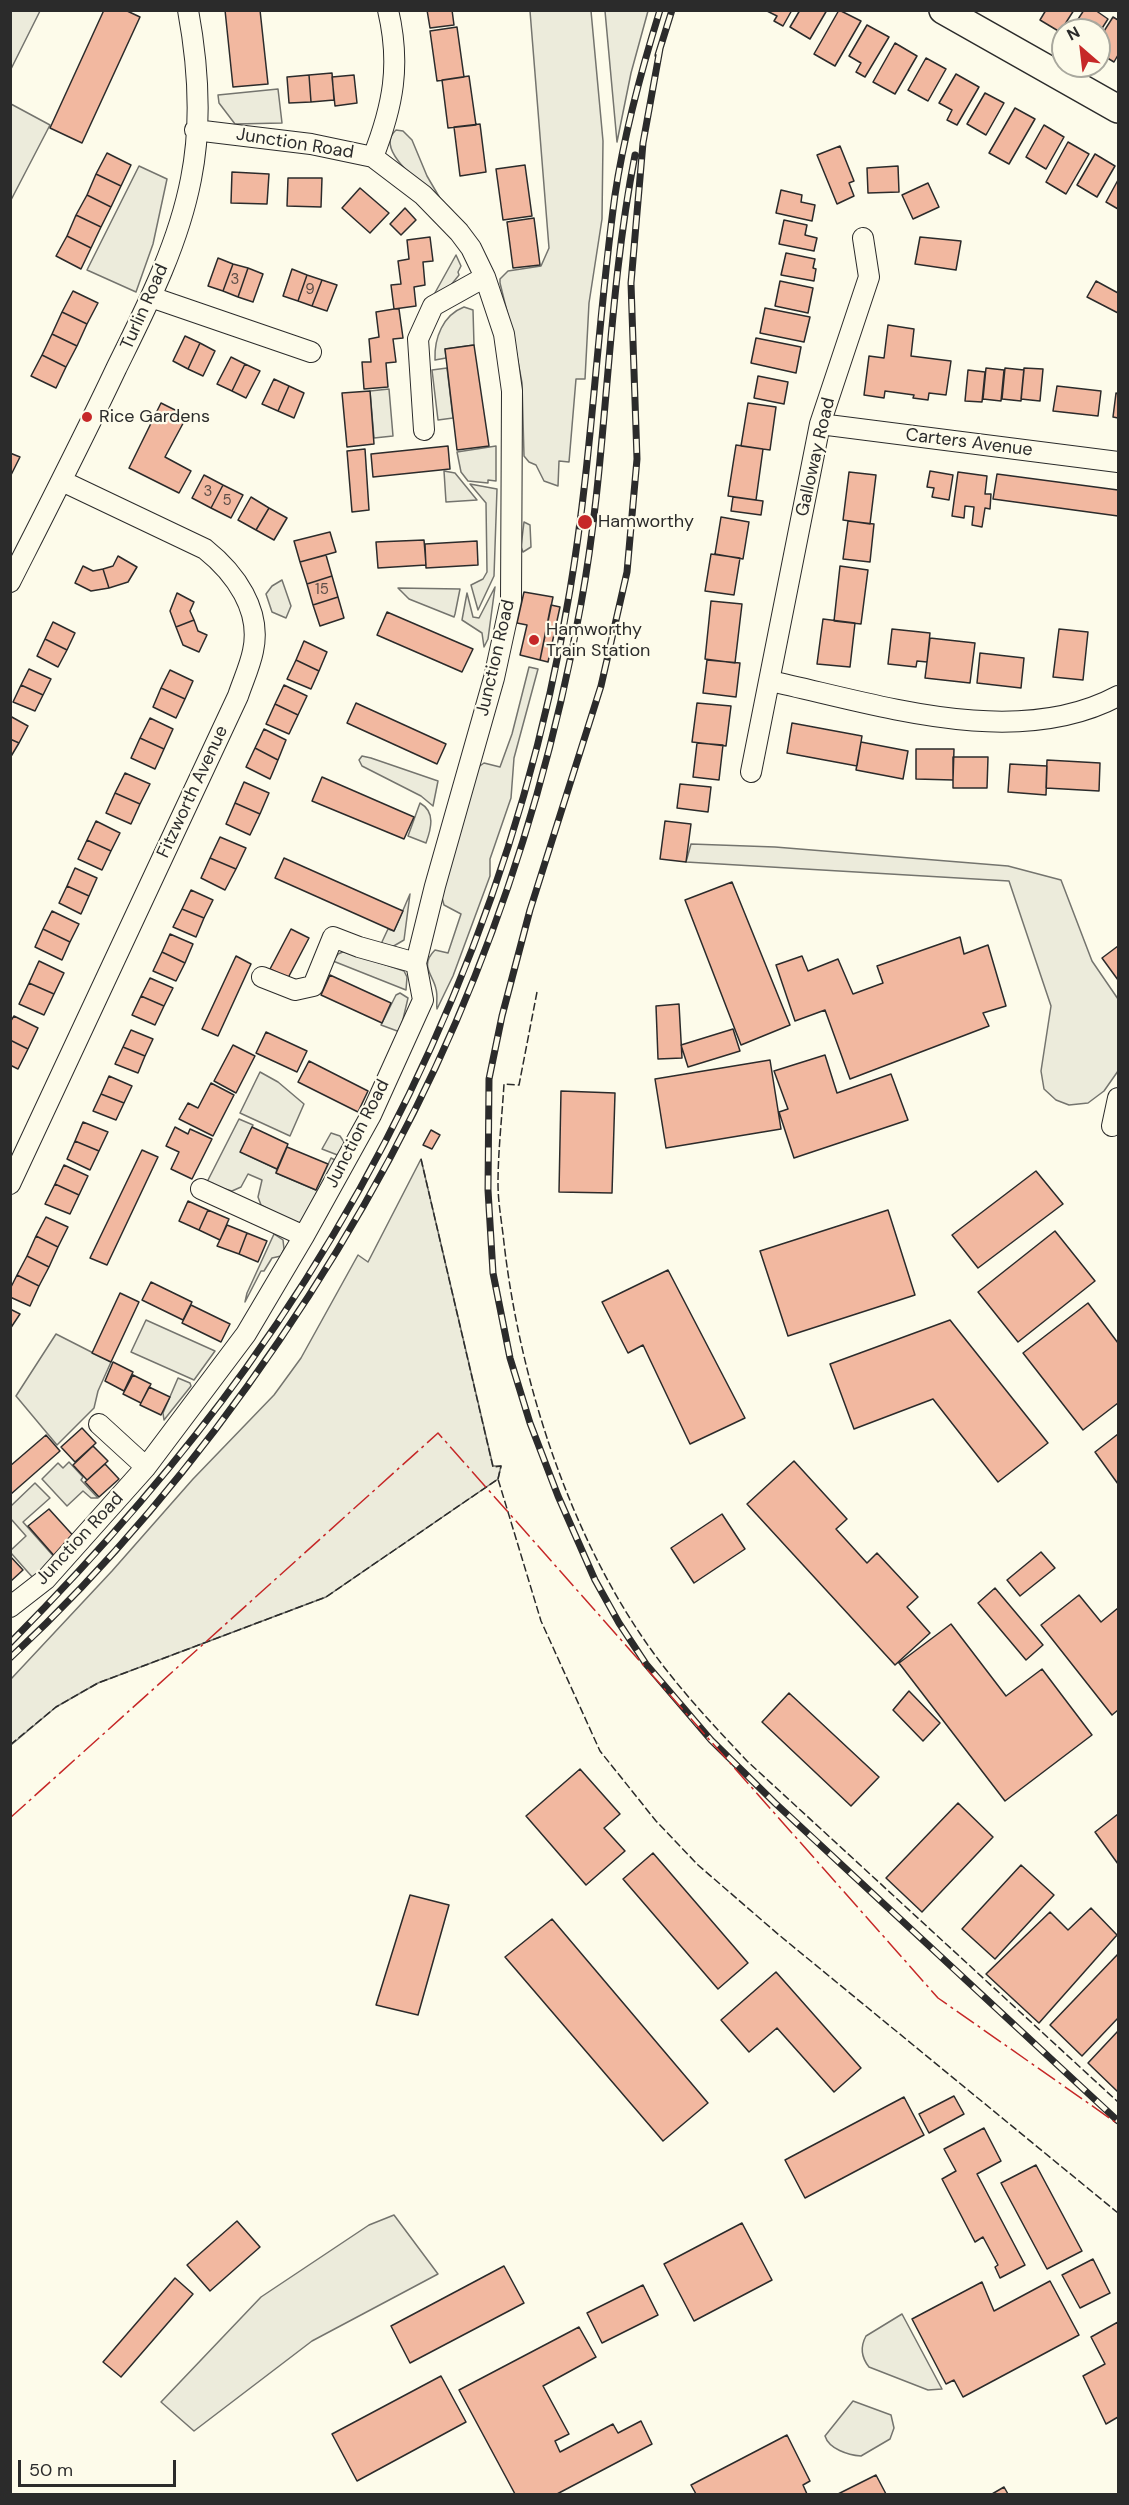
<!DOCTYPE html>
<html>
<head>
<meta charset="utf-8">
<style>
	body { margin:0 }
	#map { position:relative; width:1129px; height:2505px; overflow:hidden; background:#fdfbea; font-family:"DM Sans",sans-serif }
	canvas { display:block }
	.frame { position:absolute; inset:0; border:12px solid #2b2b2b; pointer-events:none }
	.north { position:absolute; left:1051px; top:18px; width:60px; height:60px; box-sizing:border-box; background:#fdfbea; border:2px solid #a9a89e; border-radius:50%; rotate:332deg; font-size:16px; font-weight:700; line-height:24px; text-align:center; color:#2b2b2b }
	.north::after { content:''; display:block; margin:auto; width:21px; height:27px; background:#c62828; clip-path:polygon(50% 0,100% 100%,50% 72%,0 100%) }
	.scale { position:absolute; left:18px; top:2460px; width:158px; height:27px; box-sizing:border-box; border:3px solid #2b2b2b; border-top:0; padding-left:8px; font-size:18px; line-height:21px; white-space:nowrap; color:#2b2b2b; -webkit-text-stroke:4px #fdfbea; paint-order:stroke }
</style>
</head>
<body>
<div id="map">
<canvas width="1129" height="2505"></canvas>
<div class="frame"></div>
<div class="north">N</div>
<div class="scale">50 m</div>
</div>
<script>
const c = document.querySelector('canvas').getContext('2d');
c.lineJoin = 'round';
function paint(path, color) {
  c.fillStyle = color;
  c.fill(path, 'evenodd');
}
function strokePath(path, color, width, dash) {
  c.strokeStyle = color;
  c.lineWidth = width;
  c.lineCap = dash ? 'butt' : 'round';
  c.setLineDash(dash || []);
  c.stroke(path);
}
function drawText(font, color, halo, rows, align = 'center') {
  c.font = font + ' "DM Sans",sans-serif';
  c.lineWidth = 4.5;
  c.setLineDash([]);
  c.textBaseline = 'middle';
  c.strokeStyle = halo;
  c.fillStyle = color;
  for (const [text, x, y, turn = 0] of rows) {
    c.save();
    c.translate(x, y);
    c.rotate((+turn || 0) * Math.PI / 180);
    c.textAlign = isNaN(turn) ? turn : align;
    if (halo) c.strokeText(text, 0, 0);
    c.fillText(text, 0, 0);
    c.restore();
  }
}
const green = new Path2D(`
	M11 10 40 11 11 69 10 11Z
	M530 11H591L603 141 602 219 589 303 585 379H576L569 462 559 461 558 486 544 481 536 465 529 462 524 456 522 383 514 340 500 283V279L508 271 541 266 549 248Z
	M605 11H648L631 73 617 142Z
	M278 89 282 123 235 124 219 103 218 95Z
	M11 104 50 125 11 200Z
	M396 130 403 131 412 140 427 176 441 200C428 188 372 151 396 130Z
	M139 166 167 179 153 244 136 292 87 270Z
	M456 255 461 266 458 272 459 275 451 285 431 300Z
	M464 307 473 310 474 345 445 349 446 358 435 360C434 338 443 315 464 307Z
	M447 368 453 418 438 420 432 370Z
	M389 389 393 436 374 438 370 391Z
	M496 446V481L488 480V483L468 481 461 472 457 452Z
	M444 471 455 473 477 500 446 502Z
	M470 484 497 489 494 576 478 610 471 585 483 579 487 572 486 503Z
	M524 522 530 525 531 547 523 552 521 547Z
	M282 580 291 606 286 618 272 612 266 594 272 586Z
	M495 587 488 639 484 647 482 633 462 620 467 593 473 617 479 618Z
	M398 588 460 589 455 614 454 617 409 599Z
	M529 667 538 669 514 758 511 798 490 859V876L453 976 437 1009C436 1003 438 996 436 989 433 974 419 966 435 950L448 953 461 914 444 905 441 894 477 768 484 763 500 767 512 734Z
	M362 756 371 758 438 781 433 806 421 796 362 766 359 760Z
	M420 803C436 812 431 829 426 843L408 836Z
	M691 844 775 847 1008 866 1061 880 1092 961 1118 999V1071L1104 1091 1088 1103 1069 1105 1056 1100 1044 1089 1041 1071 1051 1006 1009 881 686 862Z
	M410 894 404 940 392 947 381 944 388 929 394 931Z
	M345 951 404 971 407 977 406 990 333 961 338 954Z
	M400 993 408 998 400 1032 381 1025 396 995Z
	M260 1072 278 1082 304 1104 290 1136 240 1113Z
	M239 1119 253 1125 241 1152 277 1169 276 1173 316 1190 331 1158 337 1161 301 1223 292 1222 261 1205 258 1197 262 1180 248 1174 241 1187 232 1191 206 1184Z
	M331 1133 340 1136 346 1145 340 1156 322 1149Z
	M421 1159 493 1466H501L498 1479 326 1597 98 1683 56 1707 11 1745V1679L112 1571 193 1479 274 1395 301 1358 358 1255 368 1262Z
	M274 1234 283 1240 284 1249 281 1256 272 1258 264 1271H261L245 1302 247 1293Z
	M146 1320 215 1351 194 1380 131 1352Z
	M56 1334 111 1362 98 1391 94 1408 57 1445 16 1396Z
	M178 1378 190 1383 191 1386 164 1420 163 1413Z
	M69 1462 83 1477 81 1480 98 1498H91L83 1491 67 1506 42 1479 58 1463 63 1468Z
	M35 1483 50 1498 23 1522 56 1559 34 1579 11 1553V1550L26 1536 11 1519V1506Z
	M394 2215 438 2274 312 2341 194 2431 161 2402 261 2297 369 2225Z
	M902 2314 942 2389 928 2390 869 2367C861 2357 860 2347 866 2336Z
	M853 2401 891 2415 894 2428 890 2439 861 2456C848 2455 829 2449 825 2436Z`);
const building = new Path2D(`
	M104 10H125L140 17 82 143 50 128Z
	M225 10H260L268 84 233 87Z
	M427 10H452L454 25 430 28Z
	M792 10 783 26 774 21 777 16 767 11Z
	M800 10H827L810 39 790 27Z
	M839 10 861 21 835 66 814 54Z
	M1046 10H1074L1060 32 1040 20Z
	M1084 10H1095L1108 19 1099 33V30H1071Z
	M1113 17 1118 20V55L1114 62 1099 53V39Z
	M867 25 889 37 865 77 856 72 861 63 849 56Z
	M457 27 464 77 437 81 430 31Z
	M895 43 917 56 895 94 873 82Z
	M926 58 946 69 928 101 908 90Z
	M332 73 334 100 311 102 309 75Z
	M956 74 979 87 957 125 947 120 952 110 939 103Z
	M309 75 311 102 289 103 287 77Z
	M354 75 357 103 335 106 332 77Z
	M469 76 476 125 448 128 442 80Z
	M985 93 1004 103 986 135 967 124Z
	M1015 108 1035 119 1009 164 989 153Z
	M480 124 486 172 460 176 454 127Z
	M1044 125 1064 137 1046 169 1026 157Z
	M1068 142 1089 154 1066 194 1046 182Z
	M840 146 854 181 849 183 854 196 837 204 817 155Z
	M107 153 131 165 121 186 96 174Z
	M1095 154 1115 166 1097 197 1077 185Z
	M525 165 532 216 503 220 496 169Z
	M898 166 899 192 868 193 867 168Z
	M232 172 269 174 267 204 231 203Z
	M96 174 121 186 111 207 87 195Z
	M288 178H322L321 207 287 206Z
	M1118 180V209L1106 202Z
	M928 183 939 207 913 219 902 195Z
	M360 188 389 213 370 233 342 208Z
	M781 190 802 195 801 202 815 205 812 221 776 213Z
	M87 195 111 207 101 227 76 215Z
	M405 208 416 220 401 235 390 224Z
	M76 215 101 227 91 248 67 236Z
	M534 218 540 265 513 268 507 222Z
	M784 220 807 225 805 235 817 238 814 251 779 244Z
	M67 236 91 248 81 269 56 256Z
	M430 237 433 261 423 262 425 285 414 287 416 306 394 309 391 285 401 284 398 261 409 259 407 240Z
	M920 237 961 241 956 270 915 264Z
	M786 253 815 259 813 268 816 269 814 281 781 275Z
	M218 258 233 264 223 291 208 286Z
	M233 264 248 268 238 297 223 291Z
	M248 268 263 274 253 302 238 297Z
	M292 269 307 275 298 301 283 296Z
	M307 275 322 280 312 306 298 301Z
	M322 280 337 285 327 311 312 306Z
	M780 281 813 288 808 313 775 306Z
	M1096 281 1118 293V313L1087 297Z
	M73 291 98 303 87 324 62 312Z
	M765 308 810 317 804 342 760 333Z
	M394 309H399L403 338 393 339 396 362 386 363 388 387 364 389 362 362H371L369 339 379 337 376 312Z
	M62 312 87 324 77 346 52 334Z
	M888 325 914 329 911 356 951 361 946 395 929 393 928 400 913 398 914 395 885 391 884 398 864 395 869 356 884 358Z
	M52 334 77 346 66 367 42 355Z
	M185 336 200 343 188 369 173 361Z
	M756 338 801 347 796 373 751 363Z
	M200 343 215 351 203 376 188 369Z
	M474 345 489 446 457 450 445 349Z
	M42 355 66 367 56 388 31 376Z
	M231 357 245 364 232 391 217 384Z
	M245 364 260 371 246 398 232 391Z
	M986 368 1004 370 1001 401 983 399Z
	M1005 368 1024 370 1021 401 1002 399Z
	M1024 368 1043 369 1040 401 1021 399Z
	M968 370 985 372 982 402 965 401Z
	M758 376 788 382 784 404 754 398Z
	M274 379 289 386 278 411 262 404Z
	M289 386 304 393 294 418 278 411Z
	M1057 386 1101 391 1098 416 1053 411Z
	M370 391 374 444 347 447 342 393Z
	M1116 393 1118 394V418L1113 417Z
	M161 403 187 416 165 457 191 471 179 493 129 468Z
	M748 403 776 407 770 450 741 446Z
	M736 445 763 449 756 500 728 496Z
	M448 446 450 469 373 477 371 454Z
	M365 449 369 510 352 512 347 451Z
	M10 453 20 457 10 477Z
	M930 471 953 475 949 500 932 497 934 488 927 487Z
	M849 472 876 475 870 524 843 520Z
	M958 472 987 476 985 494H991L990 509 985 508 982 527 972 525 974 507 965 506 964 518 952 516Z
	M997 474 1118 490V516L993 499Z
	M204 475 223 485 211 508 192 498Z
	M223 485 243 495 231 518 211 508Z
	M251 497 269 508 256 530 238 520Z
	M733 497 763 501 761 515 731 511Z
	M269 508 287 518 274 540 256 530Z
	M721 517 749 522 743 559 715 554Z
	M848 521 874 524 870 562 843 559Z
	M330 532 336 552 300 562 294 541Z
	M424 540 426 565 378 568 376 542Z
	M477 541 478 565 426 568 425 544Z
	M711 554 740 558 734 595 705 591Z
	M326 555 332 576 307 584 300 562Z
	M118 556 137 567 128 582 109 588 103 569 113 566Z
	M83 566 93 571 103 569 109 588 91 591 75 583Z
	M840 566 868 570 861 624 834 621Z
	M332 576 338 597 313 605 307 584Z
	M524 592 553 597 540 660 520 655 527 625 517 623Z
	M177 593 194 602 190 611 194 620 176 627 170 611Z
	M338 597 344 618 320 626 313 605Z
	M711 601 742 604 735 663 705 659Z
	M551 605 560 607 548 662 540 660Z
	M387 612 473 649 462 672 377 635Z
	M823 619 855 623 850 667 817 664Z
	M194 620 198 631 207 635 199 652 183 645 176 627Z
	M53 622 75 633 67 650 45 639Z
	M892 629 930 633 927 662 917 661 916 667 888 664Z
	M1059 629 1088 632 1083 680 1053 677Z
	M930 638 975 643 970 683 925 678Z
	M45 639 67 650 58 667 37 656Z
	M304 641 327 652 319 671 296 660Z
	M980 653 1024 658 1021 688 977 683Z
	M296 660 319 671 311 689 287 679Z
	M707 660 740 663 736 697 703 693Z
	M29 669 51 679 43 695 21 685Z
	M170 670 193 681 185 699 161 688Z
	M21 685 43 695 35 711 13 702Z
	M284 685 307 696 298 715 275 704Z
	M161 688 185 699 176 718 153 707Z
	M356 703 446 744 437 764 347 723Z
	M697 703 731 706 726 746 692 742Z
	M275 704 298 715 289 734 266 724Z
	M10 716 28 726 19 743 10 739Z
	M150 718 173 729 164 749 140 738Z
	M792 723 862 736 857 766 787 753Z
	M264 729 286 740 278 760 255 748Z
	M140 738 164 749 155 769 131 758Z
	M10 739 19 743 10 758Z
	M861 742 908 751 903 779 856 770Z
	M697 743 723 745 719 780 693 777Z
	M255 748 278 760 270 779 246 767Z
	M916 749H954L953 780 916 779Z
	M953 757H988L987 788H953Z
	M1047 760 1100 763 1099 791 1046 788Z
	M1010 764 1047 766 1046 795 1008 792Z
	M125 773 150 784 140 804 115 793Z
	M322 777 414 817 404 839 312 801Z
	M244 782 269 793 260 814 235 803Z
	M680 784 711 787 708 812 677 808Z
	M115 793 140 804 131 824 106 813Z
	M235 803 260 814 250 835 226 824Z
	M96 821 120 833 111 851 87 840Z
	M665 821 691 824 686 862 660 859Z
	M220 837 246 848 236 869 210 858Z
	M87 840 111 851 102 870 78 859Z
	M210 858 236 869 225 890 201 878Z
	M284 858 403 911 394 931 275 878Z
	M75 868 97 878 89 896 67 886Z
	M732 882 790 1025 741 1045 685 900Z
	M67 886 89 896 81 914 59 903Z
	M191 890 213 900 204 918 182 909Z
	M182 909 204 918 196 937 173 927Z
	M52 911 79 924 70 942 43 929Z
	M43 929 70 942 62 960 35 947Z
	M291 929 309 938 288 978 270 969Z
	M170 934 193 944 185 963 162 952Z
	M960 937 964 954 988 945 1006 1006 983 1013 989 1026 850 1079 825 1010 795 1021 776 965 802 956 808 971 838 959 853 994 883 983 877 966Z
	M1118 946V980L1102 958Z
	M162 952 185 963 176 981 153 971Z
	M236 956 251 964 218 1036 202 1029Z
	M39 961 64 973 54 994 29 983Z
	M330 975 391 1003 382 1023 321 995Z
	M150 978 173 988 164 1006 141 996Z
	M29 983 54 994 44 1015 19 1004Z
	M141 996 164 1006 155 1025 132 1015Z
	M679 1004 682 1058 658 1059 656 1006Z
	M14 1016 38 1028 28 1049 10 1040V1022Z
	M733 1029 740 1051 688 1067 681 1045Z
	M131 1030 153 1039 145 1056 123 1047Z
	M266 1032 307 1051 297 1072 256 1053Z
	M10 1040 28 1049 18 1069 10 1065Z
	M233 1045 255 1056 236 1093 214 1081Z
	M123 1047 145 1056 138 1073 115 1064Z
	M825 1055 837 1093 891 1074 908 1120 794 1158 779 1112 788 1109 774 1071Z
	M770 1060 781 1129 666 1148 655 1079Z
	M309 1061 368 1091 358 1112 298 1082Z
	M109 1076 132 1086 124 1103 101 1094Z
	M211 1083 234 1095 213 1136 179 1119 188 1103 198 1108Z
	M561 1091 615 1093 612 1193 559 1192Z
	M101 1094 124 1103 116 1120 93 1111Z
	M83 1122 108 1132 99 1151 75 1141Z
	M175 1127 188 1134 190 1129 212 1139 192 1179 171 1169 179 1152 166 1146Z
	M252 1127 288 1144 277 1169 240 1152Z
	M431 1130 440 1135 432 1149 423 1145Z
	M75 1141 99 1151 90 1170 67 1159Z
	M287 1147 328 1164 316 1190 276 1173Z
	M142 1150 158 1157 107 1265 90 1258Z
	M64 1165 88 1176 79 1195 55 1184Z
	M1036 1171 1063 1204 978 1268 952 1235Z
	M55 1184 79 1195 70 1214 45 1204Z
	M188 1201 208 1210 199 1230 179 1221Z
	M208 1210 229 1219 220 1240 199 1230Z
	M888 1210 915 1295 788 1336 760 1251Z
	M46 1217 68 1227 58 1247 36 1236Z
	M227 1225 247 1233 239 1254 217 1246Z
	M1055 1231 1095 1281 1018 1342 978 1292Z
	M247 1233 267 1241 258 1262 239 1254Z
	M36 1236 58 1247 49 1267 27 1256Z
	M27 1256 49 1267 39 1286 17 1275Z
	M668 1270 745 1418 690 1444 643 1345 628 1353 602 1302Z
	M17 1275 39 1286 30 1306 10 1297V1289Z
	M151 1282 192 1302 183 1320 142 1300Z
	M120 1293 139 1302 111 1362 92 1353Z
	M1088 1303 1118 1343V1403L1083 1430 1023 1353Z
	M191 1305 230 1324 221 1342 182 1323Z
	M10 1309 20 1314 10 1329Z
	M950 1320 1048 1443 998 1482 933 1399 854 1429 830 1364Z
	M113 1362 133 1372 124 1391 105 1381Z
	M133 1375 151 1384 141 1403 123 1394Z
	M149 1387 170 1397 161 1415 140 1405Z
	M82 1428 96 1443 75 1462 61 1447Z
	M1118 1434V1484L1095 1452Z
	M46 1435 60 1451 11 1494 10 1466Z
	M93 1446 108 1461 87 1480 73 1465Z
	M794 1461 847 1519 836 1529 867 1563 877 1553 918 1597 907 1607 930 1633 895 1665 747 1504Z
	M105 1464 119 1479 99 1497 85 1482Z
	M49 1509 78 1541 57 1559 28 1526Z
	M722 1514 745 1549 694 1583 671 1548Z
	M1041 1552 1055 1568 1020 1596 1007 1580Z
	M10 1556 23 1570 11 1581 10 1580Z
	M995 1588 1043 1645 1026 1660 978 1603Z
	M1079 1595 1101 1622 1118 1608V1710L1112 1715 1041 1625Z
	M951 1624 1006 1696 1042 1669 1092 1735 1005 1801 899 1663Z
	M909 1691 940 1723 923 1741 893 1710Z
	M789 1693 879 1777 851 1806 762 1722Z
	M580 1769 620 1814 604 1828 625 1851 586 1885 526 1816Z
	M958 1803 993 1837 922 1912 886 1878Z
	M1118 1814V1864L1095 1832Z
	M653 1853 748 1963 718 1989 623 1879Z
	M1021 1865 1054 1895 995 1959 962 1929Z
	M410 1895 449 1905 418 2015 376 2005Z
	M1091 1908 1117 1935 1039 2023 986 1974 1050 1912 1068 1930Z
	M552 1919 708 2103 663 2141 505 1957Z
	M1118 1954V2018L1082 2056 1050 2025Z
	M776 1972 861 2068 834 2092 777 2028 749 2052 721 2020Z
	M1118 2031V2092L1088 2063Z
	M954 2096 964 2114 929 2133 919 2114Z
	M904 2097 924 2135 805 2198 785 2160Z
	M984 2128 1001 2161 977 2174 1025 2265 1000 2278 995 2267 998 2265 983 2237 975 2242 942 2179 956 2171 944 2149Z
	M1036 2165 1082 2251 1047 2269 1001 2183Z
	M237 2221 260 2247 210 2291 187 2265Z
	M742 2223 772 2280 694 2321 664 2264Z
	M1093 2259 1110 2293 1080 2308 1062 2275Z
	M504 2266 524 2303 410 2363 391 2326Z
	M175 2278 193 2294 121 2377 103 2362Z
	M1050 2281 1079 2335 963 2397 954 2380 946 2384 912 2319 982 2282 994 2311Z
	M643 2285 658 2315 602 2343 587 2313Z
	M1118 2322V2417L1106 2424 1083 2376 1105 2364 1091 2337Z
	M579 2327 596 2357 543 2386 569 2434 555 2441 560 2452 613 2424 618 2433 641 2421 652 2444 557 2494H515L459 2390Z
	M441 2376 466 2422 357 2481 332 2434Z
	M787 2435 810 2481 803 2485 807 2494H696L691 2485Z
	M876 2475 886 2494H838Z
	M1004 2487 1008 2494H992Z`);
const minor = new Path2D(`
	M373 157C393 106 401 65 388 10
	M151 297 311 352
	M820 424 1118 462
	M424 430 418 339 433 306 485 277
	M10 582C46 511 82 441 116 369 146 308 178 246 191 179 202 124 198 64 188 10
	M770 681C877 704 1015 751 1118 696
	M751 772 820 424 869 277 863 238
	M262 977 295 990 313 986 333 937 359 947 416 963
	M1112 1126 1118 1098
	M10 1184 238 696C243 681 250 666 253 651 262 610 235 573 205 549L62 481
	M201 1189 304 1236
	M99 1424 146 1467
	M10 1607 46 1579 146 1467 246 1334 304 1236 371 1115 423 1000 416 963 435 886 494 678 511 600 512 391 504 334 485 277 471 248 459 232 423 195 373 157 311 144 195 130`);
const secondary = new Path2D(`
	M943 10 1118 109`);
const rail = new Path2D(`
	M660 49 643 143 631 283 637 459 627 572 601 686 530 910 502 1016 489 1079 488 1190 493 1273 510 1358 530 1423 558 1496 595 1580 619 1623 646 1664 711 1740 775 1803 1118 2121
	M658 55 672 10
	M10 1643C95 1557 175 1467 246 1368 411 1138 524 870 570 590 592 459 597 326 615 195 624 135 642 68 660 10
	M10 1658C204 1478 378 1220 475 976 523 856 558 731 581 604 608 456 606 303 635 155`);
const fence = new Path2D(`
	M537 992 519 1085 504 1084C502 1117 498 1151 498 1184 498 1203 502 1223 504 1243 520 1382 571 1541 655 1655 683 1693 715 1727 747 1761L1118 2102
	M421 1159 493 1467 501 1466 498 1479
	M10 1745 56 1707 98 1683 326 1597 498 1479 541 1621 600 1751 656 1821 698 1865 779 1935 1118 2213`);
const power = new Path2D(`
	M10 1818 438 1433 938 1998 1118 2124`);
const markers = [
	[87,417,6,"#c62828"],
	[585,522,8,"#c62828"],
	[534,640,6,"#c62828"]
];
const numberNames = [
	["3",235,280],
	["9",310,290],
	["3",208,492],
	["5",227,501],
	["15",322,590]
];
const streetNames = [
	["Junction Road",295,144,9],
	["Turlin Road",145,307,-66],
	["Carters Avenue",969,443,7],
	["Galloway Road",816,457,-77],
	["Junction Road",496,658,-77],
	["Fitzworth Avenue",193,792,-65],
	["Junction Road",358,1134,-63],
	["Junction Road",80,1539,-47]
];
const poiNames = [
	["Rice Gardens",99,417],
	["Hamworthy",598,522],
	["Hamworthy",546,630],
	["Train Station",546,651]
];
paint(green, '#ecebdb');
strokePath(green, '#74746e', 1.5);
paint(building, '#f2b8a0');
strokePath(building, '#2b2b2b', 1.5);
strokePath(minor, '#2b2b2b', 22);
strokePath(secondary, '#2b2b2b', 30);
strokePath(minor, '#fdfbea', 20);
strokePath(secondary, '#fdfbea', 27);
strokePath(rail, '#2b2b2b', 7);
strokePath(rail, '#fdfbea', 4.5, [14]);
strokePath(fence, '#2b2b2b', 1.5, [8, 3]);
strokePath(power, '#c62828', 1.5, [21, 4.5, 3, 4.5]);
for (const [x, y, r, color] of markers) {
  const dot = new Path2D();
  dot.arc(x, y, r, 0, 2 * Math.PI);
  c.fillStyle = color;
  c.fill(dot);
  strokePath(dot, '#fdfbea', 2);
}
drawText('15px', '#5d4e48', null, numberNames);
drawText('18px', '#2b2b2b', '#fdfbea', streetNames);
drawText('18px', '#2b2b2b', '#fdfbea', poiNames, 'left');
</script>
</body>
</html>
